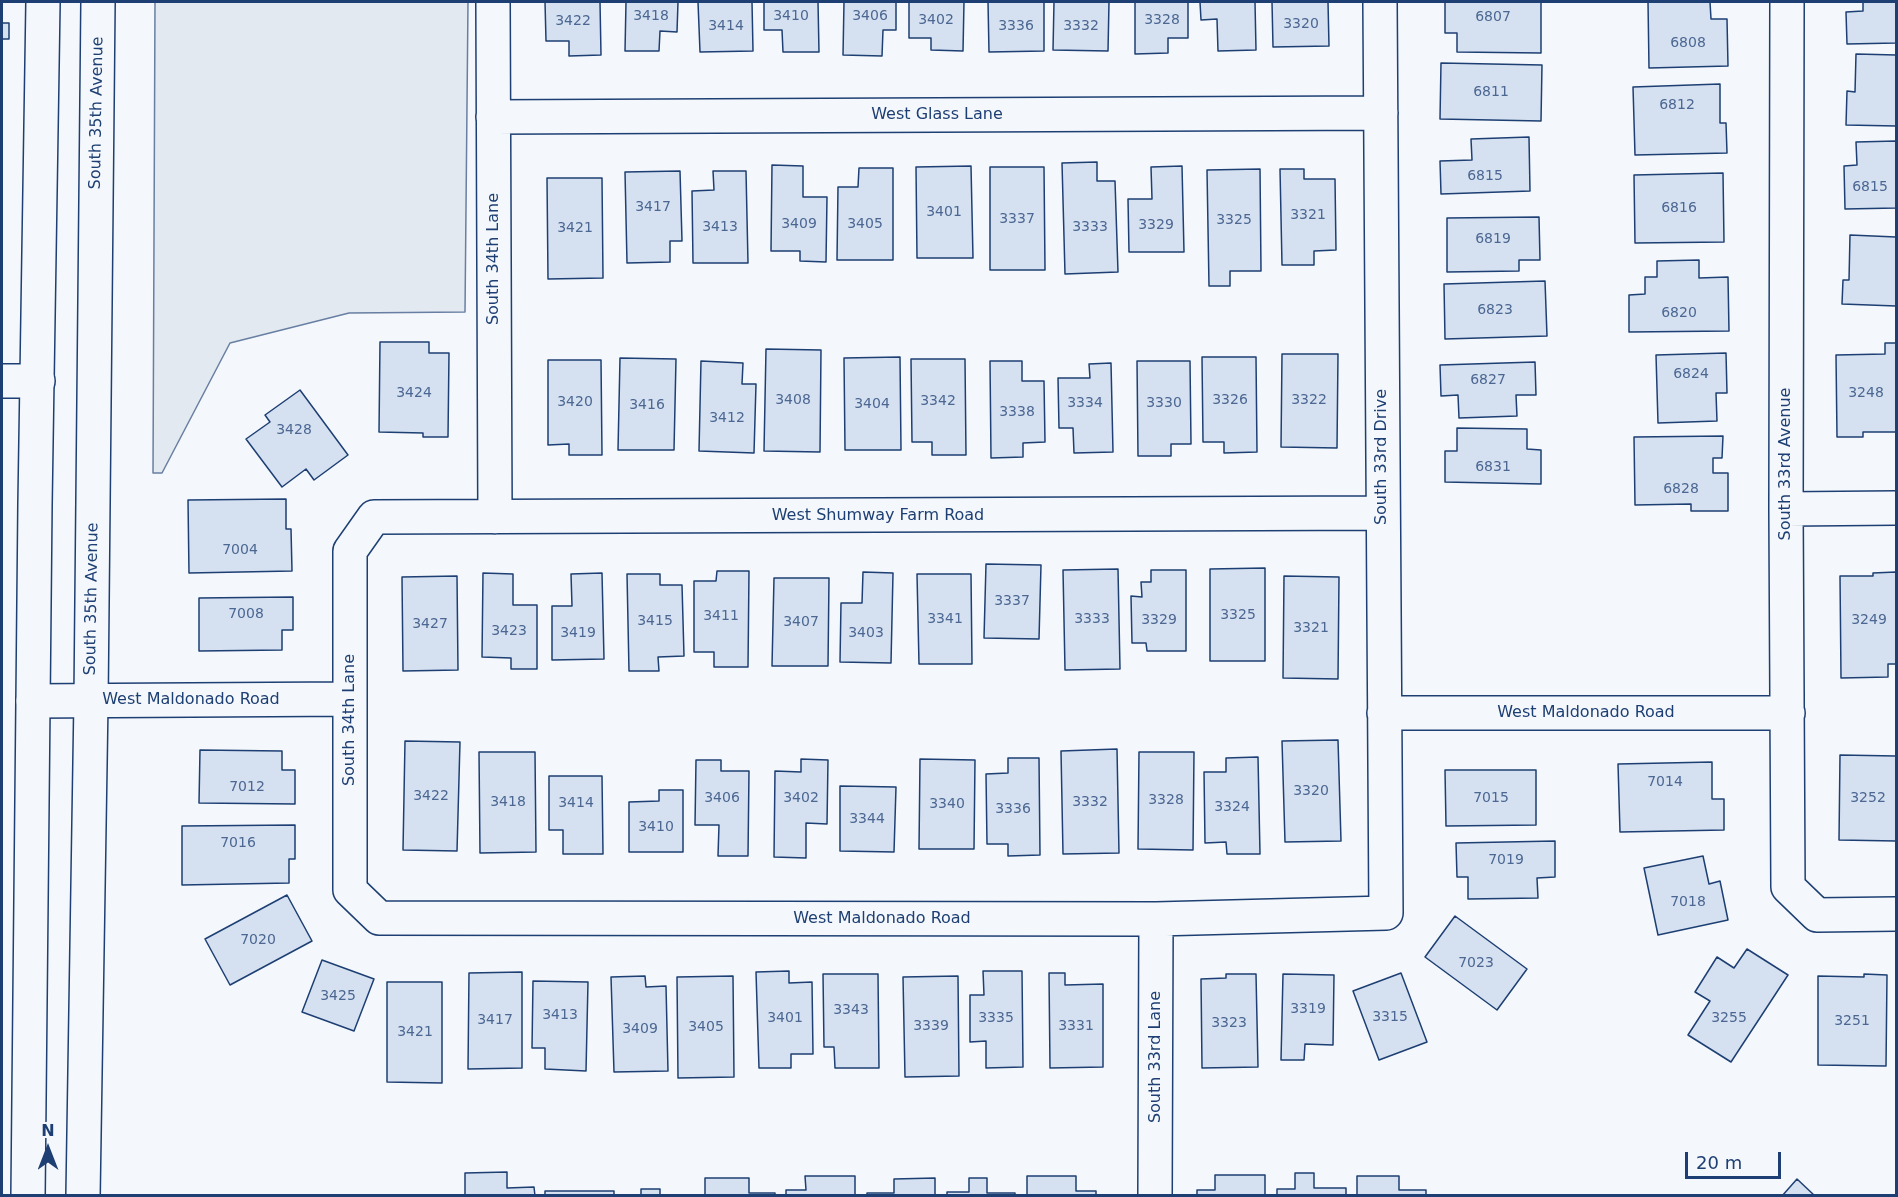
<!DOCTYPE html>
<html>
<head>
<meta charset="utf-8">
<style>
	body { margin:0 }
	#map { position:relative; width:1898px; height:1197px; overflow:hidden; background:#f4f7fb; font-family:"DejaVu Sans",sans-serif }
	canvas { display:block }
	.frame { position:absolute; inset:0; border:3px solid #1d3f73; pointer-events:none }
	.north { position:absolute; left:18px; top:1119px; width:60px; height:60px; -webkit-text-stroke:4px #f4f7fb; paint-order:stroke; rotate:0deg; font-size:16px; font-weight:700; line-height:24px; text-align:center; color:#1d3f73 }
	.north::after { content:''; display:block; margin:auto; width:21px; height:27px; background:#1d3f73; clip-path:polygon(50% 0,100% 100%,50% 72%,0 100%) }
	.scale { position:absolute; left:1685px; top:1152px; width:96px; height:27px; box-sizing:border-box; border:3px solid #1d3f73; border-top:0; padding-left:8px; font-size:18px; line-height:21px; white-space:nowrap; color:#1d3f73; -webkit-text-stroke:4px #f4f7fb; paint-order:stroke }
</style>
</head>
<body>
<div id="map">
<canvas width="1898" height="1197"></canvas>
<div class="frame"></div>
<div class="north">N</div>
<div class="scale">20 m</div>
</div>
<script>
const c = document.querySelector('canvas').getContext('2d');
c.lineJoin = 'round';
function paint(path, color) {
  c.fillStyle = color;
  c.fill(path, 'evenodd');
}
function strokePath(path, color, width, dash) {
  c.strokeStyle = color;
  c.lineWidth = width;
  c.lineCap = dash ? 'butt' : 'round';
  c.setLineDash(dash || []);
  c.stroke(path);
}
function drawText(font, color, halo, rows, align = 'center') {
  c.font = font + ' "DejaVu Sans",sans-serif';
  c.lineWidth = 4.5;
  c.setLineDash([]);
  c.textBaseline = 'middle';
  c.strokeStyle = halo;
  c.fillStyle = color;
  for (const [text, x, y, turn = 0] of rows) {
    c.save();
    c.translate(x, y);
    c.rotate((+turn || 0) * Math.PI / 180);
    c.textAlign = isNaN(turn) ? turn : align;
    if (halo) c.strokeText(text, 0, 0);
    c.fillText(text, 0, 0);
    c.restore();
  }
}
const green = new Path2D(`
	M155 2H468L465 312 349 313 230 343 162 473H153Z`);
const building = new Path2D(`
	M545 2H600L601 55 569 56V41H546Z
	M626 2H678L677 32 660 31 659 51H625Z
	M698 2H752L753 51 700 52Z
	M764 2H818L819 52H783L782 30H764Z
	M844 2H896V30H883L882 56 843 55Z
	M909 2H964L963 51 931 50V38H909Z
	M988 2H1044V51L989 52Z
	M1054 2H1109L1108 51 1053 50Z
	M1135 2H1188V38H1168V53L1135 54Z
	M1200 2H1255L1256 50 1218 51 1217 19 1201 20Z
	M1272 2H1328L1329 46 1273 47Z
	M1445 2H1541V53L1457 52V33H1445Z
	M1648 2H1710L1711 19H1727L1728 66 1649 68Z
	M1863 2H1896V43L1847 44 1846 12 1863 11Z
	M2 23H9V39H2Z
	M1856 54 1896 55V126L1846 125 1847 91 1855 92Z
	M1441 63 1542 65 1541 121 1440 119Z
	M1720 84V123H1726L1727 153 1635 155 1633 87Z
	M1529 137 1530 191 1441 194 1440 161 1472 160 1471 139Z
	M1896 141V208L1845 209 1844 166 1857 165 1856 142Z
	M1097 162V181H1115L1118 272 1065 274 1062 163Z
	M772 165 803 166V197H827L826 262 800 261V251H771Z
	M971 166 973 258H917L916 167Z
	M1182 166 1184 252H1129L1128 199H1152L1151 167Z
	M990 167H1044L1045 270H990Z
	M859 168H893V260H837L838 187H858Z
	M1260 169 1261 271H1230V286H1209L1207 170Z
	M1280 169H1304V179H1335L1336 250 1314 251V265H1282Z
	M680 171 682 241H670V262L627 263 625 172Z
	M713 171H746L748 263H693L692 191 714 190Z
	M1723 173 1724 242 1635 243 1634 175Z
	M547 178H602L603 278 548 279Z
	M1539 217 1540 260H1519V271L1447 272V218Z
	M1850 235 1896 237V306L1842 304 1843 280H1849Z
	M1699 260V278L1728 277 1729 331 1629 332V295L1645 294V277H1657V261Z
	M1545 281 1547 336 1445 339 1444 284Z
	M380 342H429V353H449L448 437H423V433L379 432Z
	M1885 343H1896V432H1863V437H1837L1836 355 1885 354Z
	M766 349 821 350 820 452 764 451Z
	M1726 353 1727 393H1716L1717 421 1658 423 1656 355Z
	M1282 354H1338L1337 448 1281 447Z
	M900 357 901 450H845L844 358Z
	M1202 357H1256L1257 452 1224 453V442H1203Z
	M620 358 676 359 674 450H618Z
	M911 359H965L966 455H932V442H912Z
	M548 360H601L602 455H569V444L548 445Z
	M701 361 743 363 742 384H756L754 453 699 451Z
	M990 361H1022V381H1044L1045 442 1023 443V457L991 458Z
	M1137 361H1190L1191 444H1171V456H1138Z
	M1535 362 1536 395H1516L1517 416 1459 418 1458 395 1441 396 1440 365Z
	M1111 363 1113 452 1074 453 1073 428H1059L1058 378H1090L1089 364Z
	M300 390 348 455 314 480 306 469 282 487 246 439 270 422 265 415Z
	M1457 428 1527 429V449L1541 450V484L1445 482V451H1457Z
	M1723 436 1722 458H1713V473H1728V511H1691V504L1635 505 1634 437Z
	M286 499V529H291L292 571 189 573 188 500Z
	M986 564 1041 565 1039 639 984 638Z
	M1265 568V661H1210V569Z
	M1118 569 1120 669 1065 670 1063 570Z
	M1151 570H1186V651H1147L1146 643H1132L1131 596 1142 597 1141 582H1151Z
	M717 571H749L748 667H714V652H694V581H716Z
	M863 572 893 573 891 663 840 662 841 603H862Z
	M1896 572V664H1888V677L1841 678 1840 576H1873V573Z
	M483 573 513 574V605H537V669H511V658L482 657Z
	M602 573 604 659 552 660V606H572L571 574Z
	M627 574H660V585H682L684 656 658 657 659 671H629Z
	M917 574H971L972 664H919Z
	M457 576 458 670 403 671 402 577Z
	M1284 576 1339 577 1338 679 1283 678Z
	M774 578H829L828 666H772Z
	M293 597V630H282V650L199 651V598Z
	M1338 740 1341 841 1285 842 1282 741Z
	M405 741 460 742 457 851 403 850Z
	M1117 749 1119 853 1063 854 1061 751Z
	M200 750 282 751V770H295V804L199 803Z
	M479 752H535L536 852 480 853Z
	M1139 752H1194L1193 850 1138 849Z
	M1840 755 1896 756V841L1839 840Z
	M1258 757 1260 854H1227L1226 842 1205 843 1204 772H1226V758Z
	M1008 758H1039L1040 855 1008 856V844H987L986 774 1008 773Z
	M801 759 828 760 827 824 806 823V858L774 857 775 771 801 772Z
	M920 759 975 760 974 849H919Z
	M696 760H721V771H749L748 856H718L719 825H695Z
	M1712 762V799H1724V830L1620 832 1618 764Z
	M1445 770H1536V825L1446 826Z
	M549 776H602L603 854H563V830H549Z
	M840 786 896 787 894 852 840 851Z
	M659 790H683V852H629V802L659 801Z
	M295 825V859H289V883L182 885V826Z
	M1555 841V877L1537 878 1538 898 1468 899V877H1457L1456 843Z
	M1703 856 1709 884 1720 881 1728 920 1658 935 1644 868Z
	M287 895 312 941 230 985 205 939Z
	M1455 916 1527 969 1497 1010 1425 957Z
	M1747 949 1788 975 1731 1062 1688 1035 1710 1001 1695 992 1717 957 1734 968Z
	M322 960 374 979 354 1031 302 1012Z
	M789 971V983L812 982 813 1054H791V1068H759L756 972Z
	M983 971H1022L1023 1067 986 1068V1041L970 1042V995H984Z
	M522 972V1068L468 1069 469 973Z
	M1049 973H1065V985L1103 984V1067L1050 1068Z
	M1401 973 1427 1042 1379 1060 1353 991Z
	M823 974H878L879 1068H835L834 1047H824Z
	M1226 974H1256L1258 1067 1202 1068 1201 979 1226 978Z
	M1283 974 1334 975 1333 1045 1305 1044 1304 1060H1281Z
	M1864 974 1887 975 1886 1066 1818 1065V976L1864 977Z
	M645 976 646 987 666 986 668 1071 614 1072 611 977Z
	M733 976 734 1077 678 1078 677 977Z
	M958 976 959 1076 905 1077 903 977Z
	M533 981 588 982 586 1071 545 1069V1048H532Z
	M387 982H442V1083L387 1082Z
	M507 1172V1188L534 1187 535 1196H465V1173Z
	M1295 1173H1314V1188H1346V1196H1277V1189H1295Z
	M1215 1175H1265V1196H1197V1190H1215Z
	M805 1176H855V1196H786V1190H806Z
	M1027 1176H1076V1191H1096V1196H1027Z
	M1357 1176H1399V1190H1426V1196H1357Z
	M705 1178H749V1193H775V1196H705Z
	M935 1178V1196H867V1193H894V1179Z
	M969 1178H987V1193H1015V1196H947V1192H969Z
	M1797 1179 1815 1196H1782Z
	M641 1189H660V1196H641Z
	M545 1191H614V1196H545Z`);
const minor = new Path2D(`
	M493 2 495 517
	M1380 2 1386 913 1156 919 379 918 350 890V551L374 517 1382 513
	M1787 2 1786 509 1788 887 1817 915 1896 914
	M493 117 1381 113
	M2 381H38
	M1786 509 1896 508
	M33 701 350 699
	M1384 713H1788
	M1155 1196 1156 919`);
const major = new Path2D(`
	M28 1196 35 504 43 2
	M83 1196 91 701 98 2`);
const numberNames = [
	["3418",651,16],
	["3410",791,16],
	["3406",870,16],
	["6807",1493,17],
	["3402",936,20],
	["3328",1162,20],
	["3422",573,21],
	["3320",1301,24],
	["3414",726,26],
	["3336",1016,26],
	["3332",1081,26],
	["6808",1688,43],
	["6811",1491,92],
	["6812",1677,105],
	["6815",1485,176],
	["6815",1870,187],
	["3417",653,207],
	["6816",1679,208],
	["3401",944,212],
	["3321",1308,215],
	["3337",1017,219],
	["3325",1234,220],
	["3409",799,224],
	["3405",865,224],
	["3329",1156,225],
	["3413",720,227],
	["3333",1090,227],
	["3421",575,228],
	["6819",1493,239],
	["6823",1495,310],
	["6820",1679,313],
	["6824",1691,374],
	["6827",1488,380],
	["3424",414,393],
	["3248",1866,393],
	["3408",793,400],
	["3326",1230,400],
	["3322",1309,400],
	["3342",938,401],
	["3420",575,402],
	["3334",1085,403],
	["3330",1164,403],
	["3404",872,404],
	["3416",647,405],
	["3338",1017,412],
	["3412",727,418],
	["3428",294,430],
	["6831",1493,467],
	["6828",1681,489],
	["7004",240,550],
	["3337",1012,601],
	["7008",246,614],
	["3325",1238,615],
	["3411",721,616],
	["3341",945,619],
	["3333",1092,619],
	["3329",1159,620],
	["3249",1869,620],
	["3415",655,621],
	["3407",801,622],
	["3427",430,624],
	["3321",1311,628],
	["3423",509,631],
	["3419",578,633],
	["3403",866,633],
	["7014",1665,782],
	["7012",247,787],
	["3320",1311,791],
	["3422",431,796],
	["3406",722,798],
	["3402",801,798],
	["7015",1491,798],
	["3252",1868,798],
	["3328",1166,800],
	["3418",508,802],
	["3332",1090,802],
	["3414",576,803],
	["3340",947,804],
	["3324",1232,807],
	["3336",1013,809],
	["3344",867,819],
	["3410",656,827],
	["7016",238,843],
	["7019",1506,860],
	["7018",1688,902],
	["7020",258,940],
	["7023",1476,963],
	["3425",338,996],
	["3319",1308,1009],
	["3343",851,1010],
	["3413",560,1015],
	["3315",1390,1017],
	["3401",785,1018],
	["3335",996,1018],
	["3255",1729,1018],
	["3417",495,1020],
	["3251",1852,1021],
	["3323",1229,1023],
	["3339",931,1026],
	["3331",1076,1026],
	["3405",706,1027],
	["3409",640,1029],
	["3421",415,1032]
];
const streetNames = [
	["South 35th Avenue",97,113,-89],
	["West Glass Lane",937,115],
	["South 34th Lane",494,259,-90],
	["South 33rd Drive",1382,457,-90],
	["South 33rd Avenue",1786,464,-90],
	["West Shumway Farm Road",878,516],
	["South 35th Avenue",92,599,-89],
	["West Maldonado Road",191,700],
	["West Maldonado Road",1586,713],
	["South 34th Lane",350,720,-90],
	["West Maldonado Road",882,919],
	["South 33rd Lane",1156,1057,-90]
];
paint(green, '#e3e9f0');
strokePath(green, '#687fa3', 1.5);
paint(building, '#d5e0f0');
strokePath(building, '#1d3f73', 1.5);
strokePath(minor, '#1d3f73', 36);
strokePath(major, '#1d3f73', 36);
strokePath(minor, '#f4f7fb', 33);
strokePath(major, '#f4f7fb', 33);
drawText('14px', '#4b6792', null, numberNames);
drawText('16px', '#1d3f73', '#f4f7fb', streetNames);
</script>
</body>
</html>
